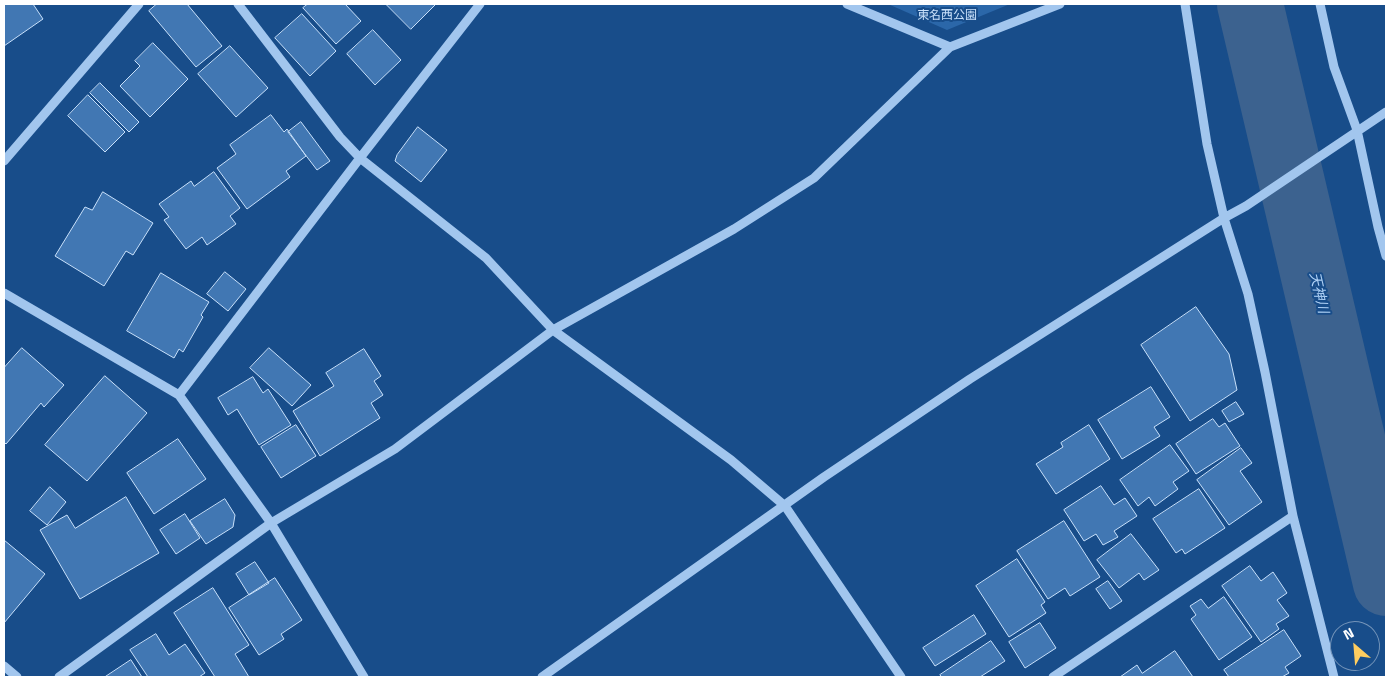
<!DOCTYPE html>
<html>
<head>
<meta charset="utf-8">
<style>
	body { margin:0 }
	#map { position:relative; width:1390px; height:681px; overflow:hidden; background:#184d8a; font-family:"Titillium Web",sans-serif }
	canvas { display:block }
	.frame { position:absolute; inset:0; border:5px solid #fff; pointer-events:none }
	.north { position:absolute; left:1330px; top:621px; width:50px; height:50px; box-sizing:border-box; background:#184d8a; border:1px solid #7494b9; border-radius:50%; rotate:333deg; font-size:14px; font-weight:700; line-height:20px; text-align:center; color:#fff }
	.north::after { content:''; display:block; margin:auto; width:18px; height:22px; background:#ffcd5f; clip-path:polygon(50% 0,100% 100%,50% 72%,0 100%) }
</style>
</head>
<body>
<div id="map">
<canvas width="1390" height="681"></canvas>
<div class="frame"></div>
<div class="north">N</div>
</div>
<script>
const c = document.querySelector('canvas').getContext('2d');
c.lineJoin = 'round';
function paint(path, color) {
  c.fillStyle = color;
  c.fill(path, 'evenodd');
}
function strokePath(path, color, width, dash) {
  c.strokeStyle = color;
  c.lineWidth = width;
  c.lineCap = dash ? 'butt' : 'round';
  c.setLineDash(dash || []);
  c.stroke(path);
}
function drawText(font, color, halo, rows, align = 'center') {
  c.font = font + ' "Titillium Web","Noto Sans JP",sans-serif';
  c.lineWidth = 4;
  c.setLineDash([]);
  c.textBaseline = 'middle';
  c.strokeStyle = halo;
  c.fillStyle = color;
  for (const [text, x, y, turn = 0] of rows) {
    c.save();
    c.translate(x, y);
    c.rotate((+turn || 0) * Math.PI / 180);
    c.textAlign = isNaN(turn) ? turn : align;
    if (halo) c.strokeText(text, 0, 0);
    c.fillText(text, 0, 0);
    c.restore();
  }
}
const green = new Path2D(`
	M888 4H1010L947 30Z`);
const river = new Path2D(`
	M1250 4 1386 583`);
const building = new Path2D(`
	M4 4H33L43 19 4 46Z
	M157 4H187L222 46 196 67 149 11Z
	M308 4H345L361 21 336 44 303 8Z
	M386 4H436L411 29Z
	M302 14 336 51 310 76 275 38Z
	M373 30 401 60 375 85 347 54Z
	M153 43 188 79 150 117 120 86 140 66 135 61Z
	M230 46 268 88 236 117 198 74Z
	M100 83 139 122 129 132 90 93Z
	M88 95 125 132 105 152 68 116Z
	M271 115 284 132 287 129 306 156 286 171 290 177 247 209 217 168 236 154 230 145Z
	M301 122 330 161 317 170 288 132Z
	M418 127 447 150 421 182 395 161 397 155Z
	M214 172 240 208 230 216 236 224 207 245 202 237 186 249 164 220 169 217 159 204 191 181 194 186Z
	M103 192 153 223 133 255 126 251 104 286 55 256 85 207 92 210Z
	M225 272 246 289 228 311 207 294Z
	M161 273 209 302 201 315 203 317 183 352 179 349 174 358 127 331Z
	M1196 307 1229 354 1237 390 1190 421 1141 345Z
	M22 348 64 385 44 407 41 403 6 444 4 442V368Z
	M269 348 311 385 292 406 250 368Z
	M364 349 381 376 374 381 383 395 371 403 380 418 320 456 293 411 334 386 326 373Z
	M105 376 147 413 87 481 45 445Z
	M253 377 263 393 268 389 291 425 259 445 237 409 228 415 218 398Z
	M1151 387 1170 417 1154 427 1160 436 1122 459 1098 420Z
	M1236 402 1244 414 1229 422 1222 411Z
	M1213 419 1219 427 1225 423 1240 446 1196 474 1176 444Z
	M296 425 316 456 281 478 261 447Z
	M1089 425 1110 459 1056 494 1036 464 1063 447 1061 443Z
	M178 439 206 479 154 514 127 473Z
	M1170 445 1189 471 1173 482 1178 489 1155 506 1149 497 1138 506 1120 480Z
	M1241 448 1252 463 1240 471 1262 502 1229 525 1197 480Z
	M1101 486 1114 505 1125 498 1137 516 1114 531 1118 537 1103 545 1096 534 1084 541 1064 510Z
	M50 487 66 502 47 525 30 511Z
	M1199 489 1225 528 1185 554 1182 549 1176 553 1153 519Z
	M126 497 159 553 80 599 40 530 67 515 75 528Z
	M225 499 235 515 233 527 206 544 190 521Z
	M185 514 200 538 176 554 160 530Z
	M1064 521 1100 577 1070 596 1065 588 1048 599 1017 551Z
	M1131 534 1159 570 1144 580 1139 573 1119 588 1097 560Z
	M4 540 45 574 4 623Z
	M1017 559 1045 602 1041 605 1046 613 1009 637 976 586Z
	M255 562 269 583 249 595 236 574Z
	M1250 566 1261 581 1273 572 1287 593 1277 600 1289 616 1276 624 1279 629 1261 642 1222 586Z
	M275 578 302 620 281 634 284 639 259 655 229 608Z
	M1108 581 1122 601 1110 609 1096 589Z
	M213 588 249 645 235 654 249 677H215L174 613Z
	M1224 597 1252 637 1219 660 1191 619 1196 615 1190 606 1201 599 1208 608Z
	M974 615 986 634 935 666 923 648Z
	M1040 623 1056 648 1025 668 1009 642Z
	M1284 630 1301 656 1285 667 1289 673 1282 677H1229L1224 670Z
	M156 634 169 655 185 644 205 673 199 677H148L130 650Z
	M991 641 1005 661 980 677H942L940 675Z
	M1175 651 1193 677H1120L1137 665 1142 673Z
	M131 660 142 677H105Z`);
const minor = new Path2D(`
	M238 4 340 137 360 158 486 258 553 330 731 460 785 506 901 677
	M847 4 950 47
	M1185 4 1207 144 1224 218 1248 294 1265 372 1293 516 1334 677
	M1320 4 1334 67 1357 130 1378 227 1386 256
	M4 161 139 4
	M4 293 179 395 271 523 364 677
	M179 395 360 158 480 4
	M4 666 17 677
	M59 677 271 523 395 449 553 330 734 229 814 178 950 47 1060 4
	M542 677 824 477 970 379 1224 218 1246 206 1386 112
	M1053 677 1293 516`);
const parkNames = [
	["東名西公園",947,16]
];
const waterNames = [
	["天神川",1318,293,77]
];
paint(green, '#2b67a9');
strokePath(river, '#3c628f', 66);
paint(building, '#4177b3');
strokePath(building, '#c8e0fa', 1);
strokePath(minor, '#a2c6ee', 9);
drawText('12px', '#c8e0fa', '#184d8a', parkNames);
drawText('italic 14px', '#aed0f5', '#184d8a', waterNames);
</script>
</body>
</html>
